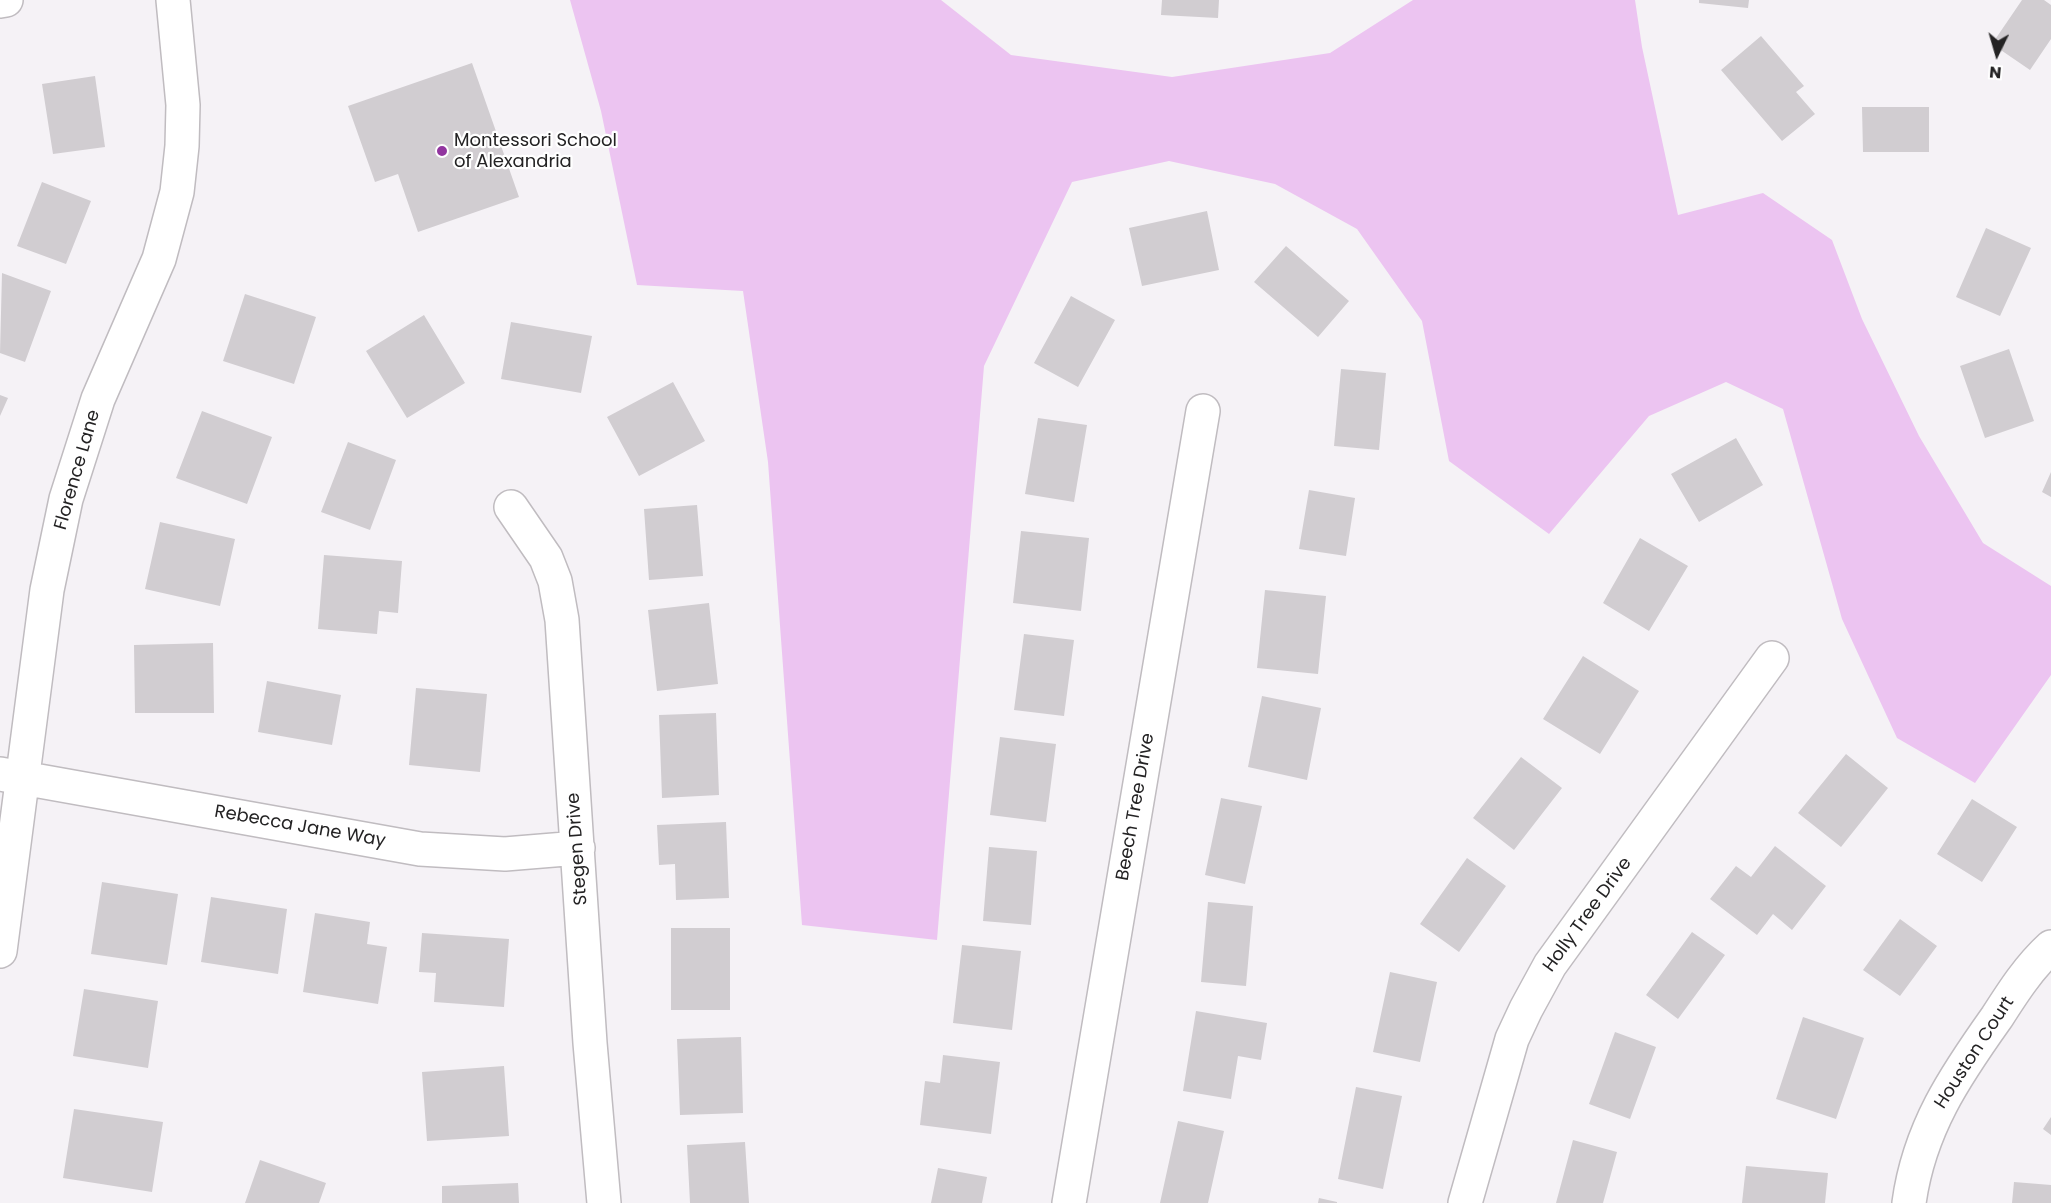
<!DOCTYPE html>
<html>
<head>
<meta charset="utf-8">
<style>
	body { margin:0 }
	#map { position:relative; width:2051px; height:1203px; overflow:hidden; background:#f5f2f6; font-family:Poppins,sans-serif }
	canvas { display:block }
	.north { position:absolute; left:1967px; top:24px; width:60px; height:60px; -webkit-text-stroke:4px #fff; paint-order:stroke; rotate:185deg; font-size:16px; font-weight:700; line-height:24px; text-align:center; color:#242324 }
	.north::after { content:''; display:block; margin:auto; width:21px; height:27px; background:#242324; clip-path:polygon(50% 0,100% 100%,50% 72%,0 100%) }
</style>
</head>
<body>
<div id="map">
<canvas width="2051" height="1203"></canvas>
<div class="north">N</div>
</div>
<script>
const c = document.querySelector('canvas').getContext('2d');
c.lineJoin = 'round';
function paint(path, color) {
  c.fillStyle = color;
  c.fill(path, 'evenodd');
}
function strokePath(path, color, width, dash) {
  c.strokeStyle = color;
  c.lineWidth = width;
  c.lineCap = dash ? 'butt' : 'round';
  c.setLineDash(dash || []);
  c.stroke(path);
}
function drawText(font, color, halo, rows, align = 'center') {
  c.font = font + ' Poppins,sans-serif';
  c.lineWidth = 4.5;
  c.setLineDash([]);
  c.textBaseline = 'middle';
  c.strokeStyle = halo;
  c.fillStyle = color;
  for (const [text, x, y, turn = 0] of rows) {
    c.save();
    c.translate(x, y);
    c.rotate((+turn || 0) * Math.PI / 180);
    c.textAlign = isNaN(turn) ? turn : align;
    if (halo) c.strokeText(text, 0, 0);
    c.fillText(text, 0, 0);
    c.restore();
  }
}
const green = new Path2D(`
	M570 0H941L1011 55 1172 77 1330 53 1413 0H1635L1642 47 1678 215 1763 193 1832 240 1862 319 1919 436 1983 543 2051 586V675L1975 783 1897 738 1842 619 1783 409 1726 382 1649 416 1549 534 1449 461 1422 321 1357 229 1275 184 1169 161 1072 182 984 366 937 940 802 925 768 462 743 291 637 285 601 111Z`);
const building = new Path2D(`
	M1162 0H1219L1218 18 1161 15Z
	M1699 0H1749L1748 8 1699 3Z
	M2022 0H2044L2051 5V39L2030 70 1992 44Z
	M1761 36 1804 86 1796 92 1815 114 1782 141 1721 70Z
	M472 63 519 197 418 232 398 174 375 182 348 106Z
	M95 76 105 147 53 154 42 84Z
	M1862 107H1929V152H1863Z
	M42 182 91 201 66 264 17 246Z
	M1207 211 1219 270 1142 286 1129 228Z
	M1986 228 2031 248 2000 316 1956 297Z
	M1286 246 1349 301 1318 337 1254 282Z
	M2 273 51 291 25 362 0 353Z
	M245 294 316 317 294 384 223 361Z
	M1071 296 1115 320 1078 387 1034 363Z
	M424 315 465 383 407 418 366 351Z
	M511 322 592 336 581 393 501 379Z
	M2009 349 2034 421 1985 438 1960 366Z
	M1341 369 1386 373 1379 450 1334 446Z
	M673 382 705 441 639 476 607 417Z
	M0 395 8 398 0 416Z
	M202 411 272 437 247 504 176 478Z
	M1038 418 1087 425 1074 502 1025 494Z
	M1736 438 1763 485 1699 522 1671 474Z
	M348 442 396 460 370 530 321 512Z
	M2051 472V497L2042 492Z
	M1309 490 1355 498 1346 556 1299 549Z
	M697 505 703 576 649 580 644 509Z
	M160 522 235 539 220 606 145 589Z
	M1021 531 1089 538 1081 611 1013 603Z
	M1640 538 1688 566 1649 631 1603 603Z
	M324 555 402 561 398 613 379 611 377 634 318 629Z
	M1265 590 1326 596 1318 674 1257 668Z
	M709 603 718 684 657 691 648 610Z
	M1024 634 1074 640 1064 716 1014 710Z
	M213 643 214 713H135L134 645Z
	M1583 656 1639 691 1600 754 1543 719Z
	M267 681 341 695 332 745 258 732Z
	M416 688 487 694 480 772 409 765Z
	M1262 696 1321 708 1307 780 1248 767Z
	M716 713 719 795 662 798 659 715Z
	M1000 737 1056 744 1046 822 990 815Z
	M1846 754 1888 788 1841 847 1798 813Z
	M1521 757 1562 788 1514 850 1473 818Z
	M1221 798 1262 806 1245 884 1205 875Z
	M1972 799 2017 827 1982 882 1937 854Z
	M726 822 729 898 676 900 675 864 659 865 657 825Z
	M1775 846 1826 886 1792 930 1773 914 1757 935 1710 899 1736 866 1751 877Z
	M989 847 1037 851 1031 925 983 921Z
	M1467 858 1506 886 1459 952 1420 924Z
	M102 882 178 894 167 965 91 954Z
	M211 897 287 909 278 974 201 962Z
	M1208 902 1253 906 1246 986 1201 982Z
	M315 913 370 922 367 944 387 947 378 1004 303 992Z
	M1900 919 1937 946 1900 996 1863 970Z
	M671 928H730V1010H671Z
	M1692 932 1725 955 1678 1019 1646 995Z
	M422 933 509 939 504 1007 434 1002 436 973 419 972Z
	M962 945 1021 951 1012 1030 953 1023Z
	M1390 972 1437 982 1420 1062 1373 1052Z
	M84 989 158 1001 148 1068 73 1056Z
	M1196 1011 1267 1023 1261 1060 1238 1056 1231 1099 1183 1091Z
	M1803 1017 1864 1038 1836 1119 1776 1099Z
	M1615 1032 1656 1047 1630 1119 1589 1104Z
	M741 1037 743 1113 680 1115 677 1039Z
	M943 1055 1000 1062 991 1134 920 1125 925 1081 940 1083Z
	M504 1066 509 1136 427 1141 422 1072Z
	M1356 1087 1402 1096 1383 1189 1338 1179Z
	M74 1109 163 1122 152 1192 63 1178Z
	M2051 1117V1135L2043 1129Z
	M1178 1121 1224 1131 1208 1203H1160Z
	M1573 1140 1617 1152 1603 1203H1556Z
	M745 1142 749 1203H690L687 1145Z
	M260 1160 326 1183 319 1203H245Z
	M1746 1166 1828 1173 1825 1203H1742Z
	M938 1168 987 1177 982 1203H931Z
	M2014 1182 2051 1185V1203H2012Z
	M518 1183 519 1203H442V1186Z
	M1319 1198 1337 1202V1203H1318Z`);
const minor = new Path2D(`
	M0 1 6 0
	M511 507 546 558 555 581 562 620 590 1043 604 1203
	M0 774 420 849 505 854 578 848
	M0 951 47 590 66 499 98 399 159 259 177 192 182 146 183 105 173 0
	M1069 1203 1203 411
	M1465 1203 1512 1039 1526 1009 1550 965 1772 658
	M1909 1203C1919 1129 1955 1076 1997 1017 2013 992 2029 967 2051 947`);
const markers = [
	[442,151,6,"#92359f"]
];
const poiNames = [
	["Montessori School",454,141],
	["of Alexandria",454,162]
];
const streetNames = [
	["Florence Lane",78,470,-74],
	["Beech Tree Drive",1136,807,-80],
	["Rebecca Jane Way",300,827,10],
	["Stegen Drive",578,849,-94],
	["Holly Tree Drive",1588,915,-54],
	["Houston Court",1975,1053,-57]
];
paint(green, '#ecc4f1');
paint(building, '#d1cdd1');
strokePath(minor, '#c0bcc0', 36);
strokePath(minor, '#fff', 33);
for (const [x, y, r, color] of markers) {
  const dot = new Path2D();
  dot.arc(x, y, r, 0, 2 * Math.PI);
  c.fillStyle = color;
  c.fill(dot);
  strokePath(dot, '#fff', 2);
}
drawText('18px', '#242324', '#fff', poiNames, 'left');
drawText('18px', '#242324', '#fff', streetNames);
</script>
</body>
</html>
